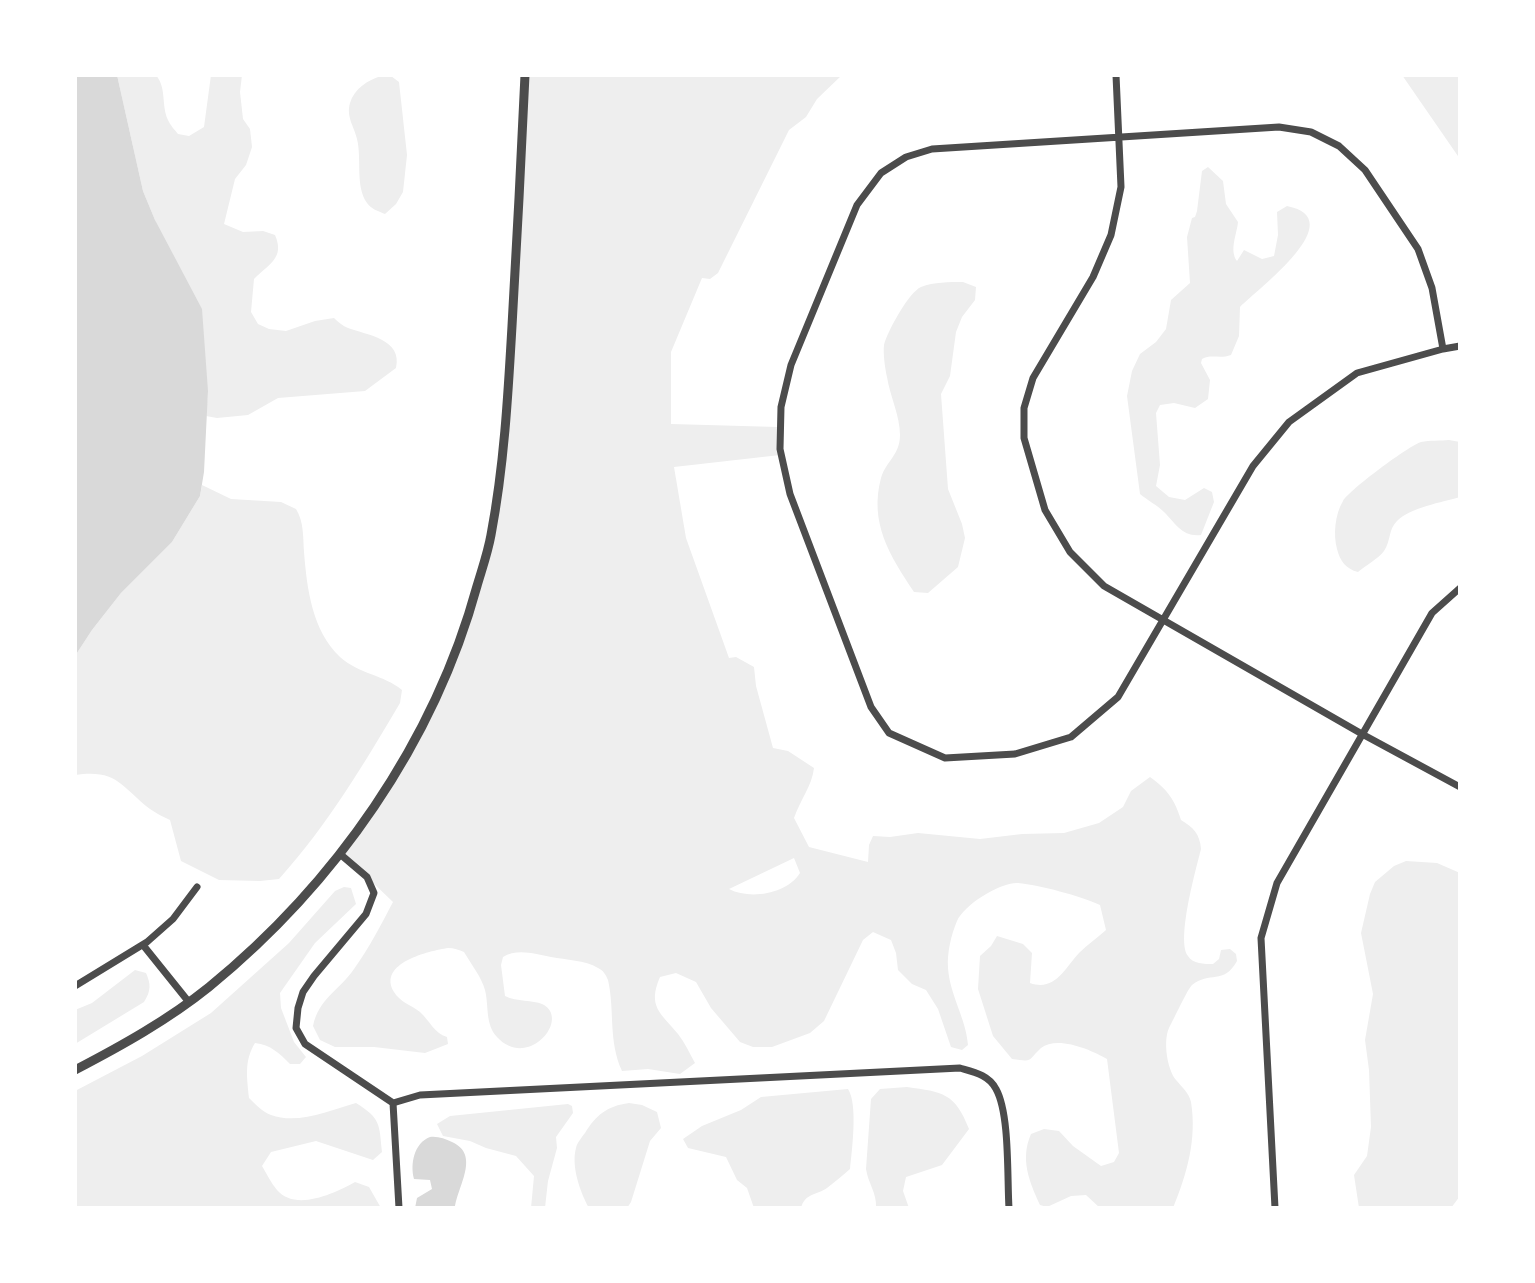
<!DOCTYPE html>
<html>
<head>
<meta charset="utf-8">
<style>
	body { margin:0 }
	#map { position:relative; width:1535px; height:1283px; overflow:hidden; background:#fff; font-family:"Open Sans",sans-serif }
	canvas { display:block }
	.frame { position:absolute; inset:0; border:77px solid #fff; pointer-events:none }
</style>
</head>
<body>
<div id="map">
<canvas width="1535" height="1283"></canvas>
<div class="frame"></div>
</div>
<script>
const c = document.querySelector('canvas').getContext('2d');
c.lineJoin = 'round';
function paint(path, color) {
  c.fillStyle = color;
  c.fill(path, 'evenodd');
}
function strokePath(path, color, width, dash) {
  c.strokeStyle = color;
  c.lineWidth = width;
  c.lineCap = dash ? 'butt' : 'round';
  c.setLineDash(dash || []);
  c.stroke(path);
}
const green = new Path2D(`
	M117 75H156C167 89 161 105 168 120 170 125 175 130 178 134L189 136 204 127 211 75H242L240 92 243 119 250 129 252 147 246 165 235 179 224 224 243 232 263 231 275 235C285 258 269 264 254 279L251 312 258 324 269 329 286 331 315 321 334 318C338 322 343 326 348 328 367 335 403 339 396 368L365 391 278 398 248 415 217 418 206 416 208 391 155 220 143 191Z
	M524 75H842L817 99 806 117 789 130 718 273 710 279 702 278 671 352V424L778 427 780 455 674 467 686 538 729 658 736 657 754 667 756 686 773 748 788 751 814 768C812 786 800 800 794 818L809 847 868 862 869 845 873 836 890 837 918 833 980 839 1022 834 1064 833 1099 823 1123 807 1131 791 1150 777C1167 789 1175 800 1181 820 1193 827 1200 834 1201 849 1196 869 1176 940 1188 956 1193 964 1204 964 1213 964L1219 959 1221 950 1230 949 1236 954 1237 961C1224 985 1209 971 1192 985 1187 990 1174 1019 1169 1028 1163 1041 1167 1069 1176 1080 1182 1087 1189 1093 1191 1102 1197 1139 1187 1174 1173 1208H1100L1086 1195 1071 1196 1047 1207 1040 1205C1029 1181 1020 1159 1031 1134L1044 1129 1059 1131 1073 1146 1101 1166 1114 1162 1119 1153 1107 1059C1092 1050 1057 1035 1041 1048 1027 1061 1034 1062 1012 1059L993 1036 978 989 980 956 991 946 997 936 1023 944 1032 953 1030 983C1055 992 1065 968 1079 953 1088 944 1097 938 1106 930L1100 905C1080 896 1040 885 1018 883 1000 882 964 905 957 921 951 935 947 953 948 968 950 996 966 1018 968 1045L962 1050 951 1047 938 1009 926 990 912 984 898 970 896 953 891 940 873 932 863 940 824 1021 810 1033 772 1047H753L740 1042 711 1008 696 982 676 973 660 977C647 1007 661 1013 678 1034 685 1043 690 1054 695 1063L680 1074 648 1069 622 1071C608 1040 615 1011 608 980 606 975 603 970 598 968 585 960 566 960 551 957 536 954 517 948 503 957L501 965 505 996C517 1002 533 1000 542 1004 572 1018 528 1071 497 1037 485 1024 489 1006 485 990 482 978 471 964 464 952 459 950 454 948 448 948 429 951 377 963 394 992 400 1002 411 1005 420 1012 430 1021 434 1033 447 1037L448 1044 425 1053 374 1047H335L320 1040 313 1026C319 998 339 991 354 969 369 948 381 925 393 902L342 853C381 789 423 727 450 658 496 543 503 430 511 309 515 231 520 153 524 75ZM794 858 800 873C787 894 750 900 729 889Z
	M1402 75H1460V159Z
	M381 76H391L399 82 407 155 403 192 396 204 385 214C378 211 371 209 367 203 355 186 362 159 357 139 354 126 346 117 350 103 354 89 368 80 381 76Z
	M1208 167 1223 181 1226 204 1238 222C1237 234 1229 250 1237 261L1244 250 1262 259 1274 256 1278 235 1277 212 1287 206C1352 219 1259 288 1240 307L1239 336 1231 355C1221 359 1210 354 1202 359L1201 363 1210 380 1208 399 1195 408 1174 403 1160 405 1156 413 1160 465 1156 486 1169 497 1185 500 1204 488 1212 492 1214 502 1201 535C1182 537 1176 524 1164 512 1157 505 1147 500 1140 494L1127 396 1132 371 1140 354 1156 342 1166 329 1171 300 1190 283 1187 237 1192 218 1195 217 1197 211 1202 171Z
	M963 282 976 287 975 300 962 317 956 332 950 376 941 394 948 489 962 524 965 538 958 567 928 593 914 592C890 556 869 523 881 478 886 461 900 455 900 435 900 416 890 396 887 377 885 368 883 354 884 345 887 332 909 292 921 287 934 282 949 282 963 282Z
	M1449 440 1460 442V497C1443 502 1409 508 1397 521 1388 530 1391 541 1384 551 1378 559 1366 565 1358 572 1346 569 1340 561 1337 549 1333 535 1335 514 1343 501 1349 490 1410 445 1421 442 1430 440 1440 441 1449 440Z
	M202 485 231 499 281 502 296 509C304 522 303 537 304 552 307 589 312 630 340 657 359 674 384 675 402 690L400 703C362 767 329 823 279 879L260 881 219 880 181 861 170 820C163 817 156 813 150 809 121 787 118 769 75 775V656L92 630 121 593 172 542 200 496Z
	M1406 861 1437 863 1460 873V1196L1451 1208H1359L1354 1175 1367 1156 1371 1127 1369 1070 1365 1040 1373 994 1361 933 1370 894 1375 882 1394 866Z
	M344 887 351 888 356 904 315 943 280 993 281 1008 294 1042 306 1057 300 1064H290C279 1053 271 1045 255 1043 244 1061 247 1077 249 1098 255 1104 263 1112 271 1115 298 1125 330 1110 356 1103 381 1119 379 1123 382 1152L373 1160 316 1141 271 1152 262 1166C267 1174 271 1183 277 1190 296 1212 335 1193 355 1182L369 1187 381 1208H75V1091L142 1056 211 1013 289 943 335 891Z
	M135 970 146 973C151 984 151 991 144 1002L75 1044V1010L92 1003Z
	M907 1087C943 1092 955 1093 969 1129L942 1165 906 1177 903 1191 909 1208H876C877 1193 868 1183 866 1169L871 1099 880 1089Z
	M848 1089C858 1104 852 1150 850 1169 843 1175 835 1182 827 1188 817 1195 805 1193 801 1208H754L747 1188 737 1180 726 1157 688 1148 683 1139 702 1126 741 1110 761 1097Z
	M629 1103 642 1105 657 1112 661 1128 650 1141 631 1202 627 1208H589C580 1192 571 1166 576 1148 577 1143 582 1137 585 1133 596 1115 607 1106 629 1103Z
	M568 1104 572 1106 573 1113 556 1137 557 1148 548 1181 545 1208H531L534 1176 516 1156 486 1148 470 1141 443 1136 437 1124 450 1116Z`);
const water = new Path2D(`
	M75 75H117L143 191 155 220 202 309 208 391 204 472 200 496 172 542 121 593 92 630 75 656Z
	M430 1137C438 1136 445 1139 452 1142 481 1155 457 1187 455 1208H415L417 1198 432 1189 430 1180 414 1179C410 1164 414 1143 430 1137Z`);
const minor = new Path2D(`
	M1116 75 1121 187 1111 235 1093 277 1033 378 1024 408V438L1045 510 1070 552 1104 586 1362 734 1460 787
	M1443 349 1432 288 1418 249 1365 170 1339 146 1311 132 1279 127 932 149 906 157 881 173 857 205 791 365 781 407 780 449 790 494 871 707 889 733 945 758 1015 754 1071 737 1118 697 1253 466 1289 422 1357 373 1443 349 1460 346
	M340 854 367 877 374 893 366 914 314 976 303 992 298 1008 296 1028 305 1044 393 1103 420 1095 960 1068C974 1072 989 1075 996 1089 1010 1114 1007 1178 1009 1208
	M143 945 188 1001
	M75 986 147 942 173 919 197 887
	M393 1103 399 1208
	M1275 1208 1261 938 1277 883 1432 613 1460 588`);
const tertiary = new Path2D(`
	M75 1070C121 1046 168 1020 209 987 335 884 434 743 477 586 482 569 488 552 491 535 504 466 508 396 512 326 517 242 521 159 525 75`);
paint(green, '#eee');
paint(water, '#d9d9d9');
strokePath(minor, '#4c4c4c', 7);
strokePath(tertiary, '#4c4c4c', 9);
</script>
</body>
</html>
